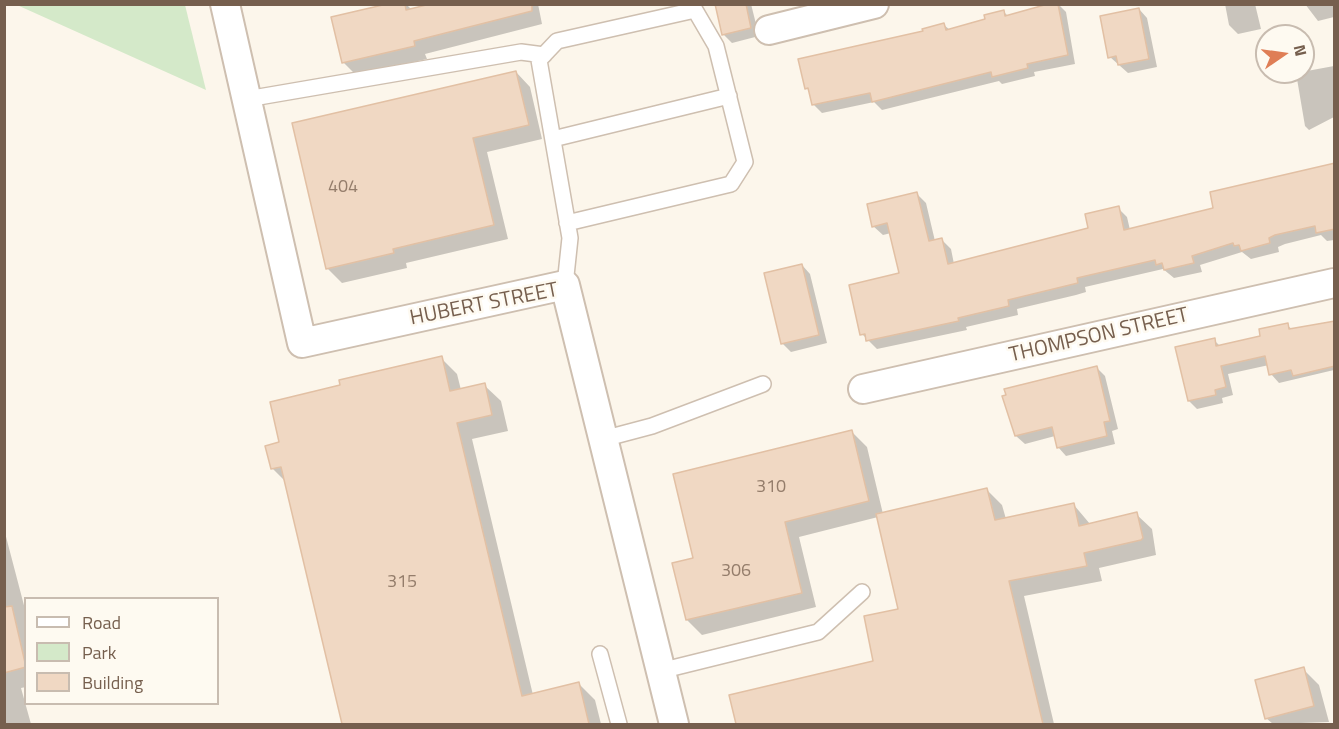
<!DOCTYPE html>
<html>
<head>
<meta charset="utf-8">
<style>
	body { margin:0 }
	#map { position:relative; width:1339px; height:729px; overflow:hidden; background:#fcf6eb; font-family:"Titillium Web",sans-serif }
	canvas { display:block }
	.frame { position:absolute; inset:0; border:6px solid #765f4e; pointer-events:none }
	.legend { position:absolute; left:24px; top:597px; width:195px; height:108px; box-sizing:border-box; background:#fefaf1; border:2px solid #c8bcb0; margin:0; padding:8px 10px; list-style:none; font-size:18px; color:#765f4e }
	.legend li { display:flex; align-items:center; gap:12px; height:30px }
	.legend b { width:30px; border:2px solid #c8bcb0 }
	.north { position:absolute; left:1255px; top:24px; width:60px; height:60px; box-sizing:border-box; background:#fefaf1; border:2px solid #c8bcb0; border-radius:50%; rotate:77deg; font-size:16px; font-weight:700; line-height:24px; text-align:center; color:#765f4e }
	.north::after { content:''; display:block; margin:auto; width:21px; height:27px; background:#df7e56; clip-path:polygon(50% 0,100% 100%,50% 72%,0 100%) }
</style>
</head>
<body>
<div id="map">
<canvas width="1339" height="729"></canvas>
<div class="frame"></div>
<ul class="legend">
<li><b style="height:8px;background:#fff"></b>Road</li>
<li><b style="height:16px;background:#d4e9c9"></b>Park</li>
<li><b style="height:16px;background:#f0d8c3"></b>Building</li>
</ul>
<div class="north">N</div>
</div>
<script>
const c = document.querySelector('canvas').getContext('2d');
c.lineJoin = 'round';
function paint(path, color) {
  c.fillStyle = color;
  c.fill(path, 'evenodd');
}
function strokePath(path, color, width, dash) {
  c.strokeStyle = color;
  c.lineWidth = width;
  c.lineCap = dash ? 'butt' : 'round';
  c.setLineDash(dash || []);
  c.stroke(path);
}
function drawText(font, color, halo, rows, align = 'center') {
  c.font = font + ' "Titillium Web",sans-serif';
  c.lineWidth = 5;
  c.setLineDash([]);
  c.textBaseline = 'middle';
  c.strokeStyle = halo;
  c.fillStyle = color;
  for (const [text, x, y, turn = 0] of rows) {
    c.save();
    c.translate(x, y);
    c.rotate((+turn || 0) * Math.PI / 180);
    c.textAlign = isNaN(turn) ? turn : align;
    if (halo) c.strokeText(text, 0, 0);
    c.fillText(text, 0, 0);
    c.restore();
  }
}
const green = new Path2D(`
	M17 5H185L206 90Z`);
const shadow = new Path2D(`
	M394 4H406L412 10 436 4H538L542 24 425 54 427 59 356 75 343 62Z
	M716 4H751L759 36 732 43 723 34Z
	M1058 4 1066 12 1075 64 1034 72 1035 76 1002 84 999 81 882 110 874 102 822 113 813 104 925 32 944 25 950 30 986 20 1003 11 1009 17Z
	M1225 4H1255L1261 29 1238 34 1229 25Z
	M1305 4H1334V17L1318 21Z
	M1139 9 1147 18 1157 67 1128 73 1110 57Z
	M1334 66V117L1309 130 1305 126 1296 73Z
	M516 72 530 87 542 139 487 152 508 239 406 263 407 268 342 283 327 268Z
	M1334 165V240L1327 241 1321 235 1285 244 1278 247 1279 252 1251 259 1242 252 1200 265 1202 272 1174 278 1163 269 1085 287 1086 292 1076 295 1017 309 1018 315 966 327 967 330 877 349 862 334 901 274 891 233 883 235 873 226 917 194 926 203 935 241 942 240 951 249 954 264 1090 229 1118 208 1127 217 1130 230 1215 209Z
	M802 265 810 274 827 343 791 352 782 343Z
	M1334 321V370L1279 383 1271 374 1269 365 1228 374 1233 395 1222 398 1223 403 1197 409 1189 401 1214 340 1221 347 1262 337 1287 325 1293 330Z
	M441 358 457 374 461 390 484 385 501 401 508 431 472 439 533 695 579 684 595 700 601 724H344L286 482 272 468 281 443 342 387Z
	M1097 368 1105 376 1118 429 1112 431 1115 444 1066 456 1058 447 1055 436 1025 444 1016 436Z
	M852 432 867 447 883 514 987 490 1002 505 1006 519 1074 505 1090 524 1136 514 1152 529 1156 555 1099 568 1102 581 1024 596 1054 724H737L730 696 875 662 900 610 878 517 799 537 816 607 702 635 687 620 695 559Z
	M4 529 26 613V687L21 688 31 724H4Z
	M1303 669 1319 685 1329 722 1273 724 1266 718Z`);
const building = new Path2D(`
	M387 4H405L406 10 430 4H532V11L414 41 415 46 342 63 331 17Z
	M715 4H746L751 28 722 35Z
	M1048 4H1058L1068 55 1027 64 1028 68 992 77 991 72 872 102 870 93 812 105 808 88 805 89 798 59 923 31 922 29 944 23 946 30 985 19 984 15 1004 10 1005 16Z
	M1139 8 1149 59 1118 65 1116 56 1108 58 1100 16Z
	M516 71 529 125 473 138 494 225 393 249 394 253 326 269 292 123Z
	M1335 163V229L1316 233 1315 226 1275 235 1269 238 1270 243 1241 251 1239 245 1234 246 1233 243 1192 256 1194 263 1164 270 1162 263 1156 265 1155 260 1077 278 1078 283 1008 300 1009 306 958 318 959 321 866 341 865 334 860 335 849 285 899 273 887 223 872 227 867 204 917 192 929 241 942 238 948 264 1088 228 1085 214 1119 206 1124 230 1213 208 1210 192Z
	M802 264 819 335 781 344 764 273Z
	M1335 321V366L1293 376 1291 370 1269 375 1265 356 1221 366 1226 387 1215 390 1216 395 1188 401 1175 347 1215 338 1216 346 1260 336 1259 329 1288 323 1289 329Z
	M442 356 450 391 485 383 492 415 457 423 522 696 579 682 589 724H342L281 467 271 469 265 446 279 442 270 402 340 385 339 380Z
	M1097 366 1110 421 1104 422 1107 436 1057 448 1052 427 1015 436 1002 396 1006 395 1004 389Z
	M852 430 869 501 785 522 802 593 686 620 672 563 693 558 673 474Z
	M987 488 995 520 1074 503 1079 526 1137 512 1143 538 1141 540 1084 553 1087 566 1009 581 1043 724H736L729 695 873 661 864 616 898 609 876 514Z
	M12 606 26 667 4 673V607Z
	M1304 667 1314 706 1265 719 1255 680Z`);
const lane = new Path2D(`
	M247 99 521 52 544 55
	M553 139 729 96
	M565 285 570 238 539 60 557 41 695 10 716 46 745 162 731 184 567 223
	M603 439 652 426 763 384
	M600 654 619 724
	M660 671 818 632 862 592`);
const street = new Path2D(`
	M225 4 302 343 565 285 674 724
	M769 30 874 4
	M863 389 1334 283`);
const numberNames = [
	["404",343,188],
	["310",771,488],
	["306",736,572],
	["315",402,583]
];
const streetNames = [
	["HUBERT STREET",484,305,-11],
	["THOMPSON STREET",1099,336,-13]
];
paint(green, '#d4e9c9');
paint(shadow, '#0003');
paint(building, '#f0d8c3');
strokePath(building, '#e2c0a4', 1.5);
strokePath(lane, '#cebfb0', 18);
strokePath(street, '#cebfb0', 32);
strokePath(lane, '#fff', 15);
strokePath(street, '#fff', 28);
drawText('18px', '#947d6b', null, numberNames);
drawText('21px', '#765f4e', '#fefaf1', streetNames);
</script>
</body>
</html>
